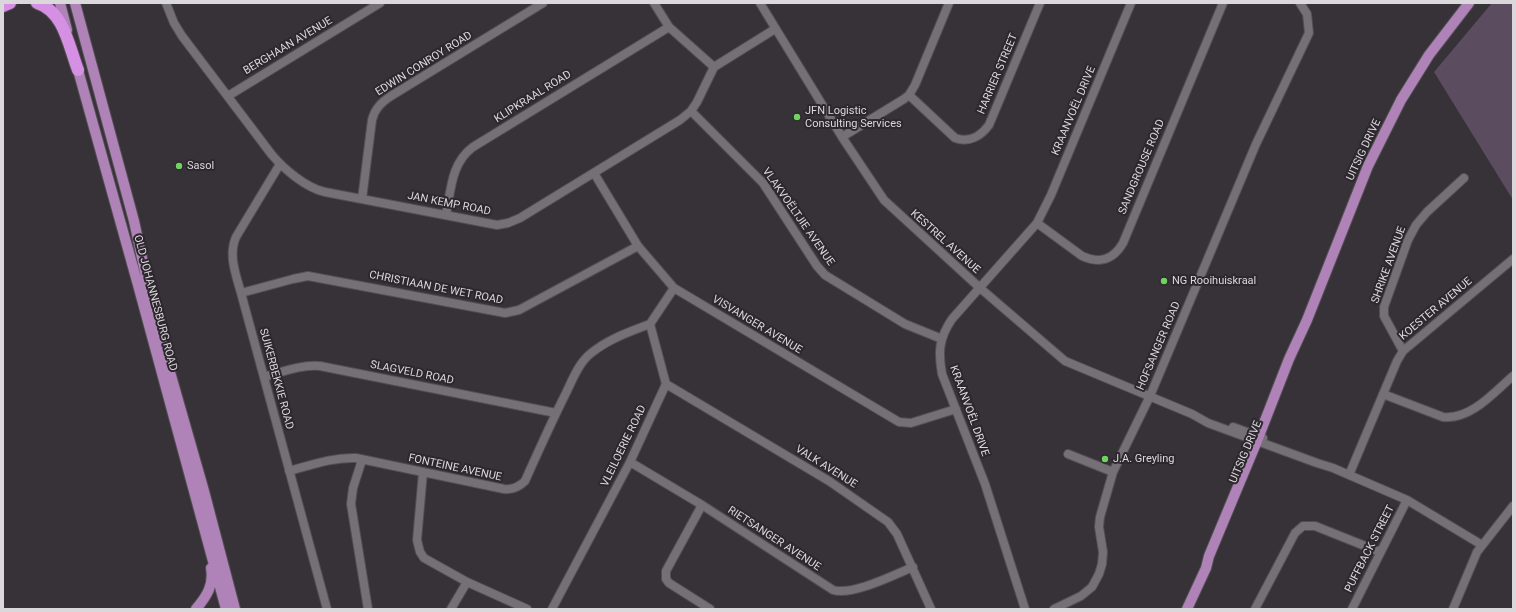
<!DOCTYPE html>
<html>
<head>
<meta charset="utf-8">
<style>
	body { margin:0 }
	#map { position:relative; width:1516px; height:612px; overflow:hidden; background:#373138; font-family:Roboto,sans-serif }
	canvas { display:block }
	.frame { position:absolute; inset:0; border:4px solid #dbd8dc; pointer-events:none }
</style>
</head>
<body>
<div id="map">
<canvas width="1516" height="612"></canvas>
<div class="frame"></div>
</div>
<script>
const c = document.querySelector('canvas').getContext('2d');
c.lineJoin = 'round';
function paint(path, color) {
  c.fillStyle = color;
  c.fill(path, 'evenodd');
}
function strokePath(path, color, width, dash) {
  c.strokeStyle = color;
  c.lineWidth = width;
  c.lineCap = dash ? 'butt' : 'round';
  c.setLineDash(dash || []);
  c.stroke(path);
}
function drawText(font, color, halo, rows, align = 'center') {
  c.font = font + ' Roboto,sans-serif';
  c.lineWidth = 4;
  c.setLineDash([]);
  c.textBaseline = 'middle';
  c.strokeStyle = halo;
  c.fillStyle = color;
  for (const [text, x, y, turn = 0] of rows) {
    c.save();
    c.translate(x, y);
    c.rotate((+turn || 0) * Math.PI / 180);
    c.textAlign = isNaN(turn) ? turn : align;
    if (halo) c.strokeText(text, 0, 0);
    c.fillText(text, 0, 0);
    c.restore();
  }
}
const green = new Path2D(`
	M1492 3H1513V200L1434 72Z`);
const minor = new Path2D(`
	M166 3 174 23 182 36 272 155C284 169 306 188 325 192L497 225 508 223 520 218 680 120 691 111 697 102 714 67 775 29
	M654 3 669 27 714 67
	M760 3 842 137 884 200 980 288 1065 361 1192 414 1208 423 1317 463 1333 468 1407 500 1482 545
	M909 95 955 138C969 143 981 136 989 125L1040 3
	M228 96 380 3
	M691 111 763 183 817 266 825 275 905 324 942 339
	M842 137 904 99 909 95 915 85 949 3
	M280 164 236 237C228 255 236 275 241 293L327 609
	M594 173 638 246 674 288 899 422 911 423 956 409
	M362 199 372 120C375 108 382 102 391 96L543 3
	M446 215C451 190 451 163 473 147L669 27
	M1037 223 1082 256C1100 264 1113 260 1123 243L1223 3
	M241 293 293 279 308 276 505 313 519 310 638 246
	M1403 351 1384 316V307L1408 240 1416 225 1427 212 1464 178
	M264 377C282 372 302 364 320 366L556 413
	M666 384 829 481 888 522 897 534 931 609
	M1383 394 1443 417C1471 420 1494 392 1513 376
	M1233 427 1263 438
	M1068 454 1113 472
	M362 460 353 488 351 504 368 609
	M630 462 702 505 833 590C852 596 894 575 913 567
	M289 471C311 465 333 457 356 458L504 489C513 490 519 487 525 481 538 452 551 423 565 395 572 381 578 364 590 354 608 339 629 332 650 324
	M423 472 417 540 420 552 424 558 467 582 527 609
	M1349 475 1397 361 1403 351 1513 259
	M702 505 666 571V579L669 583 710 609
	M451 609 467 582
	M552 609 630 462 666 384 650 324 674 288
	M1025 609 985 484 942 374C938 352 939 338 952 319L1037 223 1051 195 1131 3
	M1054 609 1081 596 1092 587 1099 574 1102 564 1103 552 1099 527 1100 517 1113 472 1150 396 1256 144 1309 33 1307 14 1300 3
	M1255 609 1295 533 1303 526H1315L1380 552
	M1352 609 1407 500
	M1453 609 1477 552 1513 506`);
const major = new Path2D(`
	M60 3 67 30
	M75 3 134 221 156 323 204 491 235 609
	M76 63 138 285 226 609
	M196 609C207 596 214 585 211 568
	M1187 609 1206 568 1209 556 1257 441 1289 359 1307 320 1368 166 1401 100 1429 55 1469 3`);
const highway = new Path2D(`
	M37 3C64 11 69 47 78 70
	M3 6 10 3`);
const markers = [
	[797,117,4,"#70d35f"],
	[179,166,4,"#70d35f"],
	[1164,281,4,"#70d35f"],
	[1105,459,4,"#70d35f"]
];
const streetNames = [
	["BERGHAAN AVENUE",288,46,-31],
	["EDWIN CONROY ROAD",424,64,-32],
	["HARRIER STREET",998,74,-67],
	["KLIPKRAAL ROAD",533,97,-32],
	["KRAANVOËL DRIVE",1074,111,-67],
	["UITSIG DRIVE",1364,150,-65],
	["SANDGROUSE ROAD",1142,167,-67],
	["JAN KEMP ROAD",449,204,11],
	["VLAKVOËLTJIE AVENUE",798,217,55],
	["KESTREL AVENUE",945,242,42],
	["SHRIKE AVENUE",1389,265,-70],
	["CHRISTIAAN DE WET ROAD",436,288,11],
	["OLD JOHANNESBURG ROAD",155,303,75],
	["KOESTER AVENUE",1436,309,-40],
	["VISVANGER AVENUE",757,325,31],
	["HOFSANGER ROAD",1159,346,-67],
	["SLAGVELD ROAD",412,373,11],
	["SUIKERBEKKIE ROAD",276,379,75],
	["KRAANVOËL DRIVE",969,411,70],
	["VLEILOERIE ROAD",624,446,-64],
	["UITSIG DRIVE",1246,452,-67],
	["VALK AVENUE",826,467,32],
	["FONTEINE AVENUE",455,468,12],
	["RIETSANGER AVENUE",774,539,33],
	["PUFFBACK STREET",1370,549,-63]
];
const poiNames = [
	["JFN Logistic",805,111],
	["Consulting Services",805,124],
	["Sasol",187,166],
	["NG Rooihuiskraal",1172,281],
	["J.A. Greyling",1113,459]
];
paint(green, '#5c4c5f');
strokePath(minor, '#534e54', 10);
strokePath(major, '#534e54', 12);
strokePath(highway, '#534e54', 14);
strokePath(minor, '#756f76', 8);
strokePath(major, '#af83b7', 10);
strokePath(highway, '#d590e3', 12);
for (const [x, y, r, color] of markers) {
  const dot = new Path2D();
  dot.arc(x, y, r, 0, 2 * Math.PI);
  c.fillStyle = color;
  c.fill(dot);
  strokePath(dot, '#2d272e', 1.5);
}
drawText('11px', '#dbd8dc', '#2d272e', streetNames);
drawText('11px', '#dbd8dc', '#2d272e', poiNames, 'left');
</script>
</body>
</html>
